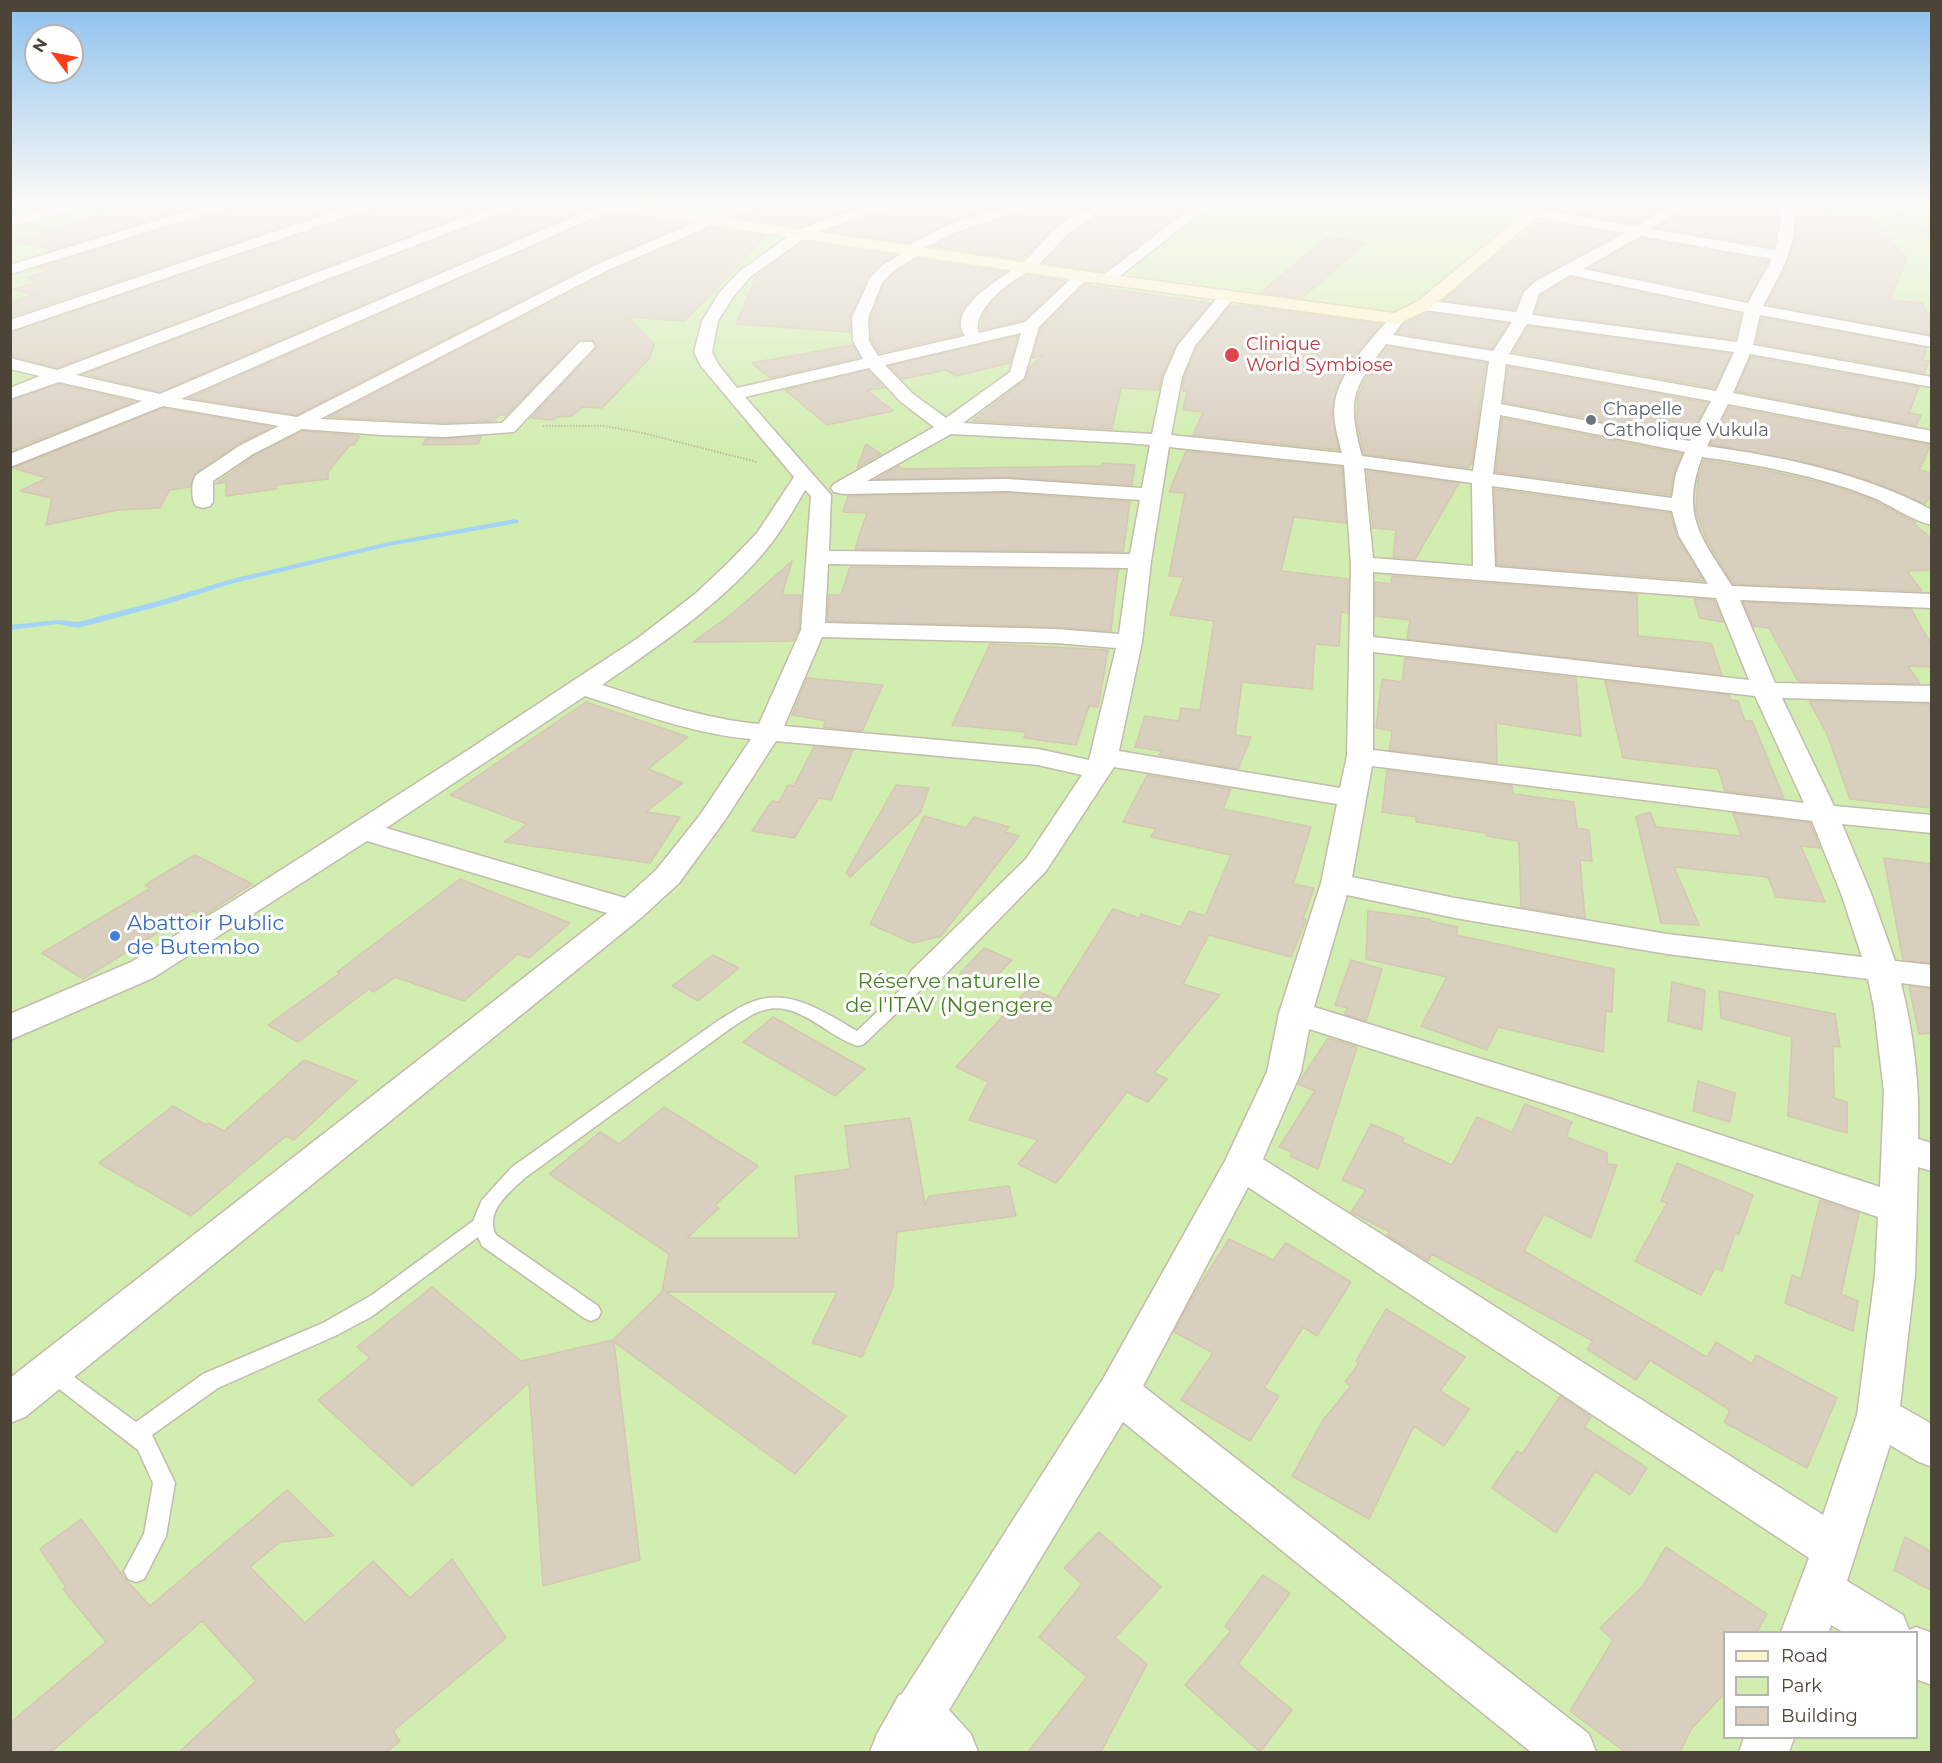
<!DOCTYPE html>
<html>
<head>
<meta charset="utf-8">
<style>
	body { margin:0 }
	#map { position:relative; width:1942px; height:1763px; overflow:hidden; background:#f6f3ea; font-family:Montserrat,sans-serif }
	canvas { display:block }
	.frame { position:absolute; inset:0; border:12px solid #4b4437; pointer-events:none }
	.legend { position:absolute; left:1723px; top:1631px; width:195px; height:108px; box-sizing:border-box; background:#fff; border:2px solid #b7b4af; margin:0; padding:8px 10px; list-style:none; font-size:18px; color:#4b4437 }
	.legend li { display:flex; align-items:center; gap:12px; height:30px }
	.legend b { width:30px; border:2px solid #b7b4af }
	.north { position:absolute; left:24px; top:24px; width:60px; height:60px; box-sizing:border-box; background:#fff; border:2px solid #b7b4af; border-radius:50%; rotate:302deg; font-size:16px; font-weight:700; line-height:24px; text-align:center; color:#4b4437 }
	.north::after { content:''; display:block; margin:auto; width:21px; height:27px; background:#ff3d19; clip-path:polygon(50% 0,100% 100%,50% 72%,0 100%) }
</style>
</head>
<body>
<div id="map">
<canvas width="1942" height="1763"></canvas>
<div class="frame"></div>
<ul class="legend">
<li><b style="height:8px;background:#fff3cc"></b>Road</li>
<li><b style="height:16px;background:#d1edb0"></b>Park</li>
<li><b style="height:16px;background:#d9cfbf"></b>Building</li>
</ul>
<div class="north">N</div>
</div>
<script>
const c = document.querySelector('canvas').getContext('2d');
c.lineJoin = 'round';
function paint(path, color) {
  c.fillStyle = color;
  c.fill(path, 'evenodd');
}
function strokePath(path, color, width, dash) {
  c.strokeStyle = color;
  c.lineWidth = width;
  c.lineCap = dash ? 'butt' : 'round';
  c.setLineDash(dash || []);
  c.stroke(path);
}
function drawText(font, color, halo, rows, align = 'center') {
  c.font = font + ' Montserrat,sans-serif';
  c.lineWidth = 6;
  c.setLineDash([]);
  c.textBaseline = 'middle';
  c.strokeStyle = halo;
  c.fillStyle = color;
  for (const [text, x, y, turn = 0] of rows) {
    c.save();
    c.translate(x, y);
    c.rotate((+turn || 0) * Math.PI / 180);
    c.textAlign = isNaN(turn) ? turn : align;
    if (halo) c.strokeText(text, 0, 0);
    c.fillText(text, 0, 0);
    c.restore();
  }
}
const green = new Path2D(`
	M11 205H1931V1752H11ZM1724 1632H1916V1738H1724Z`);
const stream = new Path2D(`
	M1880 205H1885L1932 234V237Z
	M515 519 519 521 518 523 389 546 234 583 164 605 78 628 58 624 10 630V625L58 620 78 622 158 601 232 579 389 542Z`);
const building = new Path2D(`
	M129 205H201L53 250 15 241Z
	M229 205H349L10 317V302L34 295 14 289 40 282 25 278 49 270 38 268 226 210Z
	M376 205H492L57 368 10 356V333L373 210Z
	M517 205H565L588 208 160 392 84 374 514 210Z
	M763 205H864L799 227 735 217Z
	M891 205H1006L945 224 908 243 827 231 888 210Z
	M1019 205H1192L1104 272 1043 263 1068 237 1093 219 1095 214 1091 210H1082L1063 220 1022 260 932 246 957 234 1018 214 1021 210Z
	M1565 205H1667L1636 224 1557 210Z
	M1689 205H1770L1777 210 1779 221 1773 247 1657 228 1686 210Z
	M1792 205H1807V210L1828 211 1833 216 1866 214 1907 258 1890 300 1923 303 1926 313 1932 314V335L1766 304 1784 271 1794 244 1796 217Z
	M611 212 686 224 597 262 297 415 189 398Z
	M1543 221 1618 234 1535 279 1522 291 1515 310 1444 300 1500 252Z
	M712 228 766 236 685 321 628 317 654 344 650 358 602 408 582 407 572 416 557 417 554 420 531 418 597 347 592 340H580L506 415H500L493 421 444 423 328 417 609 272Z
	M1328 237 1366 243 1302 298 1260 293Z
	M1641 238 1769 261 1747 300 1589 268Z
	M804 241 895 255 881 263 868 277 850 317V332L736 324 757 275Z
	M918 259 1006 272 969 301 962 312 959 324 962 334 879 353 872 341 870 318 884 284 894 273Z
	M1028 275 1065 281 1024 320 981 330 983 316 989 306 1006 289Z
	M1570 277 1741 314 1735 340 1535 313 1541 295Z
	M1085 284 1091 285 1089 286 1210 303 1176 344 1162 376 1159 390 1121 388 1112 429 972 421 1025 380 1029 368 1043 355 1032 358 1041 328Z
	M1241 305 1381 324 1348 366 1336 389 1332 415 1339 450 1193 435 1203 412 1183 410 1187 392 1182 391 1184 378 1197 347 1230 306 1238 307Z
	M1427 313 1508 324 1492 349 1397 333 1405 323Z
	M1762 318 1927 348 1922 360 1929 361 1924 373 1756 343Z
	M1528 326 1731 354 1715 388 1513 352Z
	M1018 336 1010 363 956 376 946 370 902 379 889 366Z
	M852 345 860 357 770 378 752 363Z
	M1387 346 1486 363 1472 462 1468 468 1364 454 1357 421 1358 396 1368 374Z
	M1751 357 1919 387 1909 413 1921 415 1916 426 1736 391Z
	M1508 367 1708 403 1689 438 1503 402Z
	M868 370 884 388 867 390 893 411 827 425 785 390Z
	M59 384 134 402 10 451V401Z
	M1729 407 1931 445 1919 470 1932 473V494L1925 504 1879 484 1823 466 1710 444Z
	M163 408 272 427 238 444 195 473 190 487 170 490 160 508 118 510 46 525 52 498 20 491 47 478 13 468Z
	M1502 418 1682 454 1674 472 1670 495 1496 472Z
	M302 431 360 436 354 445H350L328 472V479L276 485V489L226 496V482L215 484 254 456Z
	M481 437 478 444 422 445 426 439Z
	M866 444 881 454 857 468Z
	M1186 451 1342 467 1346 523 1294 517 1281 571 1348 579V613L1341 612 1339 646 1315 644 1312 689 1242 682 1235 735 1251 737 1238 769 1159 755 1162 751 1135 747 1145 716 1179 721 1181 708 1200 710 1214 621 1170 615 1184 577 1169 576 1185 493 1169 492Z
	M1704 460 1765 470 1828 484 1868 498 1915 522 1914 524 1932 539V570L1907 571 1922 591 1733 584 1706 539 1696 511 1698 478Z
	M1102 463 1135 465 1132 485 1007 477 876 479 899 466 903 469 1102 466Z
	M1367 471 1459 483 1415 559 1393 557 1396 530 1373 528Z
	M1494 489 1670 513 1677 537 1704 581 1497 565Z
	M1007 493 1130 502 1123 552 855 549 867 513 843 512 848 496Z
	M792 561 782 595H801L799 629 793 641 693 642 733 613Z
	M850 567 1118 570 1111 631 1056 627 827 621 829 595H841Z
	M1392 576 1637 594 1638 636 1711 643 1722 675 1407 639 1410 620 1375 616V582L1391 584Z
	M1694 599 1714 600 1723 622 1700 618Z
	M1743 602 1911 609 1931 644V667L1908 666 1920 684 1798 681 1769 628 1753 626Z
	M990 644 1108 650 1098 707 1089 706 1076 745 1024 738 1026 732 952 725Z
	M1405 658 1576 678 1581 736 1496 723 1497 763 1389 750 1392 731 1376 728 1382 679 1402 682Z
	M807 678 883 685 862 731 823 727 826 721 792 715Z
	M1605 681 1729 695 1731 700 1738 701 1745 721H1752L1784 798 1725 791 1718 769 1623 758Z
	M1809 701 1932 704V808L1850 799 1827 734Z
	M586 702 688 737 648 769 683 783 646 812 680 817 650 863 504 842 527 824 450 795Z
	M814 747 853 750 831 800 819 798 794 838 752 831 772 801 779 802 788 785 794 786Z
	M1387 770 1512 786 1513 794 1574 802 1577 828 1589 830 1592 861 1580 860 1585 918 1521 907 1519 841 1486 836V833L1416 822V817L1382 812Z
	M1147 775 1231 789 1223 809 1311 827 1293 884 1314 888 1303 919 1306 920 1291 957 1209 935 1183 984 1220 995 1154 1073 1167 1079 1148 1102 1127 1092 1056 1183 1018 1164 1038 1140 969 1120 988 1082 956 1067 1029 988 1056 999 1113 909 1139 918 1141 914 1181 927 1189 911 1205 916 1231 855 1151 837 1156 829 1123 822Z
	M896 785 929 788 920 813 850 877 846 873Z
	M1650 812 1656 827 1741 836 1733 813 1810 823 1820 848 1801 846 1825 902 1776 897 1768 877 1674 867 1699 925 1661 923 1636 817Z
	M924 816 966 828 974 817 1009 827 1005 832 1019 836 941 936 913 943 870 924Z
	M195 855 252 884 203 916 193 911 83 979 42 953 151 888 145 885Z
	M1884 858 1932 864V963L1903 960Z
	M460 879 570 923 529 958 518 954 464 1001 395 977 374 992 369 989 298 1042 268 1025 340 973 337 972Z
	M1368 911 1430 919V921L1458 927 1456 935 1614 969 1612 1012 1606 1011 1603 1052 1498 1027 1487 1050 1421 1026 1447 977 1366 959Z
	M984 948 1012 960 988 985 960 973Z
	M713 955 739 968 698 1001 672 986Z
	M1351 960 1382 969 1366 1021 1344 1014 1348 1008 1335 1005Z
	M1672 982 1705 990 1702 1030 1668 1021Z
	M1909 986 1932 989V1033L1919 1034Z
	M1719 991 1835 1014 1840 1047 1833 1046 1834 1098 1847 1102V1133L1788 1116 1792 1037 1721 1018Z
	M773 1017 865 1069 835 1096 743 1042Z
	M1328 1038 1357 1047 1318 1169 1290 1156 1292 1152 1279 1147 1315 1091 1298 1084Z
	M304 1060 357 1081 294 1140 286 1136 191 1216 99 1163 173 1106 206 1125 209 1123 224 1131Z
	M1698 1081 1735 1093 1730 1122 1693 1111Z
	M1525 1104 1572 1122 1566 1137 1607 1153V1164L1617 1165 1591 1238 1544 1214 1524 1251 1707 1357 1716 1342 1752 1364 1756 1355 1837 1398 1807 1468 1724 1422 1730 1410 1650 1360 1636 1380 1587 1349 1593 1341 1432 1254 1428 1261 1387 1235 1390 1232 1351 1212 1366 1190 1342 1180 1371 1124 1404 1138 1402 1142 1452 1165 1477 1117 1512 1132Z
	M664 1107 758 1166 715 1205 719 1208 687 1238H799L795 1176 850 1169 845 1126 910 1118 925 1205 929 1196 1009 1186 1016 1216 897 1232 893 1287 862 1357 812 1343 837 1292H666L846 1416 795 1474 614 1342 640 1560 543 1586 529 1383 412 1486 318 1400 370 1358 357 1347 432 1287 521 1361 613 1340 662 1292 669 1254 549 1174 600 1132 619 1144Z
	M1677 1163 1753 1195 1739 1234 1735 1233 1722 1271 1715 1268 1701 1295 1635 1261 1667 1203 1661 1201Z
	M1820 1200 1859 1213 1841 1294 1858 1301 1853 1331 1785 1303 1792 1275 1801 1279Z
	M1229 1239 1273 1260 1286 1243 1351 1282 1317 1336 1303 1327 1264 1388 1279 1396 1250 1441 1181 1400 1213 1353 1174 1332 1193 1296Z
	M1386 1309 1465 1357 1440 1391 1469 1409 1444 1446 1414 1426 1369 1519 1292 1476 1323 1420 1351 1386 1345 1382 1359 1363 1356 1361Z
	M1560 1396 1591 1417 1584 1427 1647 1468 1630 1495 1595 1471 1556 1533 1492 1488 1517 1451 1522 1454Z
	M287 1490 334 1536 280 1542 250 1567 305 1623 373 1561 410 1598 452 1559 506 1638 393 1731 400 1741 387 1752H179L256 1681 202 1621 51 1752H10V1723L106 1642 63 1589 66 1587 40 1549 81 1519 126 1580 150 1606Z
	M1099 1532 1161 1587 1115 1638 1147 1664 1101 1752H1028L1087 1677 1039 1637 1082 1584 1064 1568Z
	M1905 1537 1932 1552V1591L1894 1570Z
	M1666 1547 1767 1614 1757 1632H1725V1693L1692 1728 1680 1752H1625L1570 1711 1613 1640 1600 1628 1643 1586Z
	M1263 1575 1290 1593 1238 1664 1292 1710 1260 1752 1185 1685 1231 1631 1225 1626Z`);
const path = new Path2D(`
	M543 426H604L643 433 757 462`);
const lane = new Path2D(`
	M923 973 929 974 931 978 929 982 864 1044 858 1046C827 1037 799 1000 764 1010 752 1013 741 1022 731 1028L526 1177C510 1192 484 1211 496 1235L598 1306 601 1312 598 1318 591 1321 584 1318 482 1246 478 1237 371 1317 337 1335 218 1388 152 1435 175 1483 166 1536 144 1579 136 1582 128 1579 124 1571 144 1534 153 1483 138 1450 45 1378 42 1372 45 1366 52 1363 59 1366 136 1422 203 1374 323 1323 372 1295 473 1221 482 1200 512 1167 719 1020C730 1014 740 1006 752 1002 789 987 826 1013 857 1031L917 974Z`);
const street = new Path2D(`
	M59 205H79L77 208 10 227V218Z
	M207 205H227L225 208 10 274V265Z
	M355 205H374L372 208 10 331V320Z
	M497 205H515L513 208 76 375 160 394 601 205H618L616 208 181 399 297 417 598 264 736 205H753L751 208 608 270 320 419 444 425 502 423 580 342H592L595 346 592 350 514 432 444 437 382 435 302 429 253 454 213 481V502L210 506 203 508 196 506C191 499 191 482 196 475L239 446 279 426 163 406 10 467V454L142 401 59 382 10 399V388L40 376 10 369V358L57 370Z
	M870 205H889L887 208 809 235 750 277 733 297 718 321 712 352 718 364 737 388 863 359 853 341 852 318 870 278 883 265 904 252 905 247 946 226 1012 205 1017 206 1019 209 1017 212 956 232 922 249 921 254 893 271 882 283 868 318 869 341 878 356 965 336C945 305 1009 275 1026 260 1040 247 1069 207 1091 212L1093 215 1091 218 1067 235 1032 271C1014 276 970 311 979 333L1025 322 1077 273 1082 271 1090 276 1039 327 1024 378 963 423 1152 434 1164 377 1178 345 1222 292 1228 290 1236 295 1195 346 1182 377 1171 435 1342 453C1338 438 1332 418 1335 402 1341 369 1371 341 1391 316H1403L1405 319 1393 335 1493 351 1512 322 1424 310 1416 305 1424 300 1516 312 1524 292 1536 281 1625 233 1530 216 1528 213 1535 209 1636 226 1671 205H1687L1685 208 1651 229 1775 250 1781 221 1779 209 1772 205H1790C1805 235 1777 279 1763 306L1932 337V347L1760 315 1753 345 1932 377V387L1750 354 1733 393 1932 431V443L1728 404 1707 446C1784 457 1862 473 1932 510V525C1910 520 1890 504 1869 496 1815 475 1759 465 1702 457 1680 516 1702 538 1732 586L1932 594V608L1740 600 1775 683 1932 686V702L1782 698 1834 806 1932 815V833L1842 824 1872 896 1895 961 1932 965V987L1901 983C1914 1035 1920 1086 1918 1139L1932 1143V1171L1918 1167 1915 1275 1900 1406 1932 1424V1467L1917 1461 1890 1445 1847 1581 1903 1615 1909 1630 1916 1627 1932 1633V1685L1916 1679V1632H1843L1831 1625 1829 1632H1781L1809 1558 1248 1187 1143 1386 1589 1734 1596 1752H1531L1123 1422 949 1710 971 1734 978 1752H870L877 1734 899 1695 902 1694 1103 1379 1225 1161 1267 1072 1279 1013 1321 883 1337 804 1114 767 1046 871 934 986 923 989 912 986 907 978 912 970 1026 859 1082 775 1038 765 776 741 725 820 679 883 642 917 25 1417 10 1423V1378L607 913 367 841 153 978 10 1040V1014L131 962 228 904 465 752 638 638 695 594 729 562 757 533 794 477 701 366 694 352 702 321 720 292 740 271 799 229ZM1641 236 1772 259 1748 303 1583 269ZM1570 275 1744 312 1737 342 1532 315 1539 294ZM1527 324 1734 352 1716 391 1509 354ZM1021 333 1010 372 946 418 913 394 885 365ZM1386 344 1489 361 1473 471 1362 456C1347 399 1352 390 1386 344ZM1506 364 1711 401 1690 441 1501 404ZM869 368 901 402 934 427 834 484 831 488 834 492 844 494 1007 491 1140 500 1130 554 829 551 831 495 745 397ZM1500 415 1685 452 1676 473 1672 498 1493 474ZM951 434 1126 443 1150 445 1142 488 1007 479 867 481ZM1169 447 1344 465 1351 564 1347 756 1340 788 1119 751 1142 642 1151 561ZM1364 468 1472 483 1473 566 1373 558ZM1492 486 1672 511 1679 536 1708 584 1495 567ZM805 490 811 496 801 630 759 724C705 719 653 701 602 685 662 643 728 600 773 541 785 525 795 507 805 490ZM828 564 1128 568 1119 634 1056 629 825 623ZM1373 572 1716 598 1749 680 1373 637ZM822 637 1056 643 1116 648 1089 760 1038 749 784 726ZM1373 652 1755 696 1804 803 1373 750ZM585 696C638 713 694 734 751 739L700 815 657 869 625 898 386 828ZM1372 766 1812 821 1842 896 1862 957 1667 934 1455 898 1352 877ZM1347 895 1455 918 1667 954 1868 979 1874 1008 1884 1092 1880 1187 1595 1094 1314 1007ZM1309 1029 1571 1112 1878 1217 1875 1275 1857 1415 1823 1515 1263 1159 1301 1072Z
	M1195 205H1210L1111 283H1101L1098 280 1101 277Z
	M1744 1738H1794L1789 1752H1739Z`);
const secondary = new Path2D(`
	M603 205H637L1082 271 1394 313 1418 301 1534 205H1551L1430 309 1397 324 1082 281 610 210 605 208Z`);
const markers = [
	[1232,355,8,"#e0444e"],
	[1591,420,6,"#6b7280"],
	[115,936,6,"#3f7fe0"]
];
const farHealthnames = [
	["Clinique",1246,345],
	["World Symbiose",1246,366]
];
const farWorshipnames = [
	["Chapelle",1603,410],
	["Catholique Vukula",1603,431]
];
const shopNames = [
	["Abattoir Public",127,924],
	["de Butembo",127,948]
];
const parkNames = [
	["Réserve naturelle",949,982],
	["de l'ITAV (Ngengere",949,1006]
];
paint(green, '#d1edb0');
paint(stream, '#a3d4f7');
paint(building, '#d9cfbf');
strokePath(building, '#d5c7b1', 1.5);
strokePath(lane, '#c3bbac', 3);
strokePath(street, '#c3bbac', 3);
strokePath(secondary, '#dac897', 3);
strokePath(path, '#c6b79c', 2, [1.5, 1.5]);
paint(lane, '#fff');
paint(street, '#fff');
paint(secondary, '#fff3cc');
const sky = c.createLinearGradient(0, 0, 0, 451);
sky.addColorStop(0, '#8cc1ee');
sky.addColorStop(0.45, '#fbfaf6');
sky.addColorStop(1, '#fbfaf600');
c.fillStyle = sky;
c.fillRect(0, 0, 1942, 451);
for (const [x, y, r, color] of markers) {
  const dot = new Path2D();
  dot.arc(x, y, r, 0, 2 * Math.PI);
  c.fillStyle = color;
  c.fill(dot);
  strokePath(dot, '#fff', 2);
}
drawText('18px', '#be3a42', '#fff', farHealthnames, 'left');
drawText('18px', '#5b616d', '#fff', farWorshipnames, 'left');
drawText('21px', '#366cbe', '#fff', shopNames, 'left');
drawText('21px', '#488424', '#fff', parkNames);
</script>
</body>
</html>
